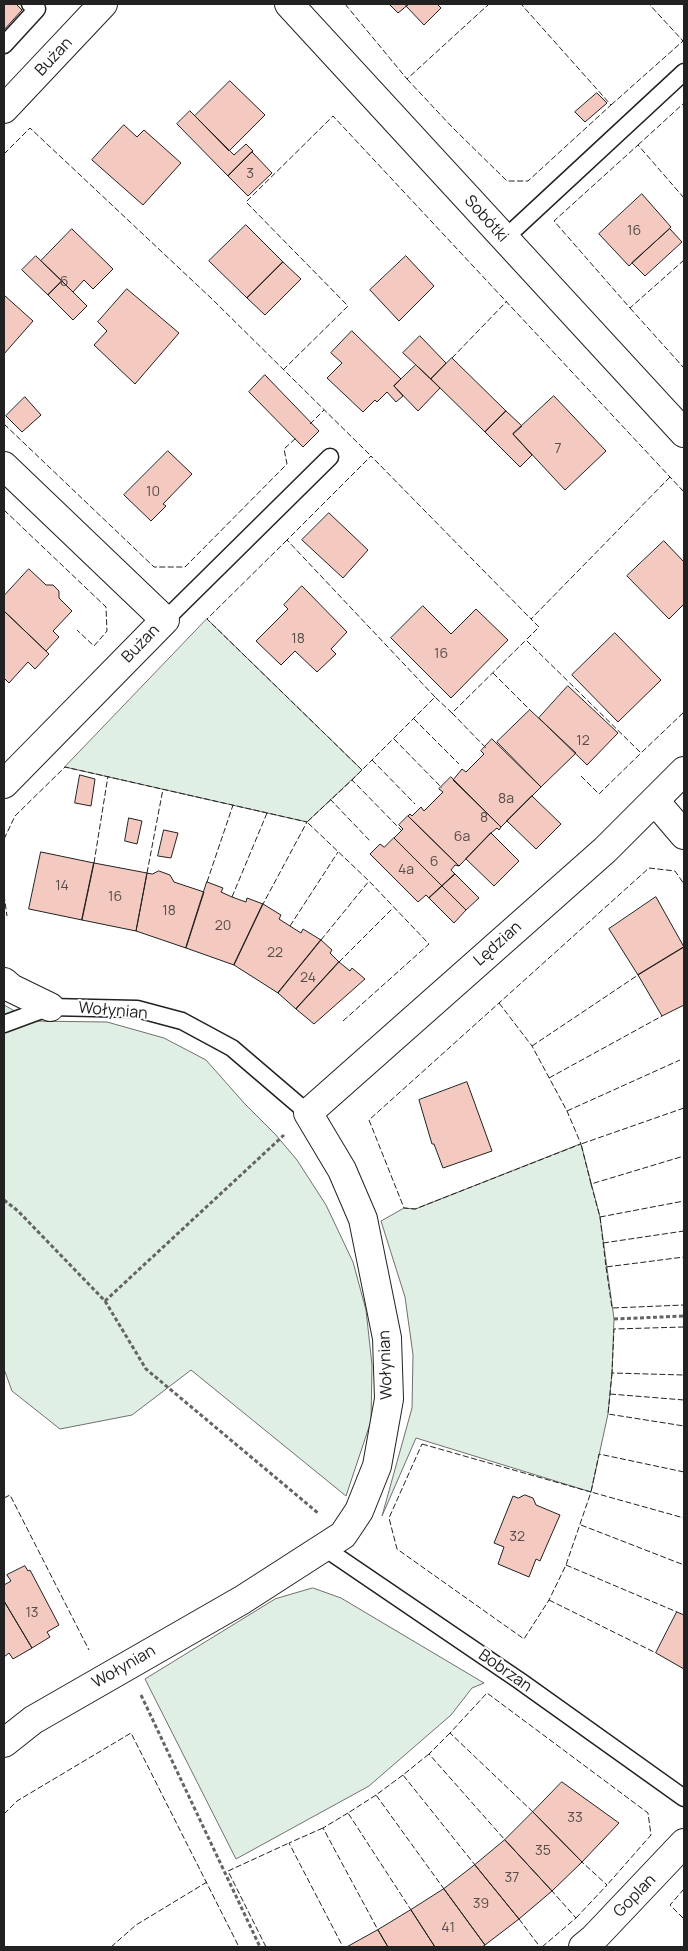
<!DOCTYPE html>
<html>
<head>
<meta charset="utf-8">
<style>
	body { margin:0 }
	#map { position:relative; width:688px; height:1951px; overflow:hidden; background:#fff; font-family:Manrope,sans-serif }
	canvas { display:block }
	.frame { position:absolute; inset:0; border:5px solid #222; pointer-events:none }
</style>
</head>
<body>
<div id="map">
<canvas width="688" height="1951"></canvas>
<div class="frame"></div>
</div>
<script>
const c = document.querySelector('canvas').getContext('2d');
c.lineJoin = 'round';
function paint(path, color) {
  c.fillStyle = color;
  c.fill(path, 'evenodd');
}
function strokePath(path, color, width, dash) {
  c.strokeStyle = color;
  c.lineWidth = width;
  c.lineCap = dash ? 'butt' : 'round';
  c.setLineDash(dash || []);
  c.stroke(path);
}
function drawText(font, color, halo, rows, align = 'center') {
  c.font = font + ' Manrope,sans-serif';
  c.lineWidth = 4;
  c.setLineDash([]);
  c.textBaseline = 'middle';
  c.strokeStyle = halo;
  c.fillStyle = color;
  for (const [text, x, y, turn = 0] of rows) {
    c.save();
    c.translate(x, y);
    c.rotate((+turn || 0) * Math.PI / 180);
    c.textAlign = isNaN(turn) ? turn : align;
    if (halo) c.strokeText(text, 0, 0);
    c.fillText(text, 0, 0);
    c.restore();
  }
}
const green = new Path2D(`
	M207 619 362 770 307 822 65 767Z
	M4 1005 32 1021 107 1022 164 1038 206 1060 245 1104 275 1134 297 1160 326 1205 353 1262 366 1310 372 1365 371 1421 346 1496 191 1370 132 1415 60 1429 12 1391 4 1369Z
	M581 1144 600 1217 614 1319 612 1373 608 1414 591 1492 416 1438 382 1516 412 1408 413 1355 405 1297 381 1221 404 1208 415 1209Z
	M313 1588 341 1598 484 1683 472 1688 451 1715 369 1786 236 1859 145 1679 275 1599Z`);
const building = new Path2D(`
	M4 4H16L22 10 4 30Z
	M392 4H409L398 13 390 5Z
	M409 4H437L441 8 424 25 406 6Z
	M230 81 265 115 229 151 195 116Z
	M597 93 607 103 585 122 575 112Z
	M190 111 234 155 246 144 253 151 228 176 177 124Z
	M124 125 137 137 144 130 181 163 143 205 92 160Z
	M252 152 272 173 248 196 228 176Z
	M642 194 671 227 629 266 599 234Z
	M246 225 283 262 247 298 209 261Z
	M72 229 113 269 93 289 84 280 73 292 41 261Z
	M670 229 682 242 645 276 632 263Z
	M36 256 62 281 48 295 22 270Z
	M406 256 434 286 399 321 370 290Z
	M283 262 301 279 265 315 247 298Z
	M62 281 87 306 73 320 48 295Z
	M127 289 179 333 135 384 94 345 107 331 98 322Z
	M4 295 33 321 4 354Z
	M352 331 401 379 394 386 403 396 396 402 387 392 377 402 375 400 363 412 327 378 342 363 331 353Z
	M420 336 446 363 431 379 403 353Z
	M452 358 506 411 485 432 431 379Z
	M416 365 440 388 418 411 394 386Z
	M265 375 319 431 303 447 249 392Z
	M554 396 606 451 565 490 513 434Z
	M25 397 41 415 22 432 6 416Z
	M506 411 522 426 513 434 532 455 520 467 485 432Z
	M168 451 192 474 163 504 166 506 151 521 124 495Z
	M329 513 368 550 343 578 302 540Z
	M664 541 684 562V604L669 619 627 576Z
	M29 569 46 585H53L59 591V598L72 611 53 631 59 637 46 651 4 611V596Z
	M302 586 347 632 331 649 336 654 317 672 295 651 281 665 256 641 288 609 284 605Z
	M423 606 451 634 476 609 508 640 451 698 391 638Z
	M4 611 49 654 35 669 28 662 9 683 4 678Z
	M615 633 661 680 618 722 572 675Z
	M568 686 618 733 587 765 539 718Z
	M530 710 576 753 541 787 497 742Z
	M492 739 541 787 501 827 453 780 462 769 466 772 484 754 481 751Z
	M80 775 95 779 91 806 75 803Z
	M451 777 501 827 499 830 497 828 491 833 459 866 408 816 410 814 412 816 421 807 424 811 443 792 439 789Z
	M532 796 561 824 536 849 507 821Z
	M408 816 459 866 455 865 451 870 455 874 442 886 394 838 403 829 399 825Z
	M129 818 142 821 137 844 125 841Z
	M164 830 178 833 171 858 158 856Z
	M491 833 519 861 494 886 466 859Z
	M394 838 442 886 429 898 426 895 418 902 370 854 380 844 384 847Z
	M41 852 94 863 82 920 29 909Z
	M94 863 147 873 136 931 82 920Z
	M159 871 170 875 174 882 204 892 186 948 136 931 147 873 152 874Z
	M455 874 479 898 466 910 442 886Z
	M207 882 223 888 221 892 232 897 246 902 247 898 263 904 234 965 186 948Z
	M442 886 466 910 454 923 429 898Z
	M656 897 684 947 638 975 609 929Z
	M263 904 281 915 279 919 301 933 303 929 321 940 278 993 234 965Z
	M321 940 332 950 330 953 339 962 296 1009 278 993Z
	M684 947V1005L662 1016 638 975Z
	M339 962 350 971 352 968 365 979 314 1024 296 1009Z
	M467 1082 492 1151 443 1168 434 1144H432L419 1100Z
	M525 1495 533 1498 536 1505 560 1515 540 1561 536 1559 529 1577 498 1564 504 1547 494 1543 513 1496 518 1498Z
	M25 1566 28 1571 30 1570 59 1625 47 1632 50 1637 32 1648 4 1601V1585L11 1581 7 1575Z
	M4 1601 32 1648 13 1659 9 1653 4 1657Z
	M677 1612 684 1615V1669L656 1653Z
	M562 1782 619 1823 582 1862 533 1812Z
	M533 1812 582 1862 552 1891 505 1840Z
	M505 1840 552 1891 519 1919 475 1865Z
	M475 1865 519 1919 485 1945 444 1889Z
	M444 1889 485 1945 482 1947H435L411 1910Z
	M411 1910 435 1947H388L378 1930Z
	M378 1930 388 1947H347Z`);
const path = new Path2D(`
	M4 1200 18 1211 105 1301 146 1369 318 1513
	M105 1301 284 1135
	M614 1319 684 1316
	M141 1695 260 1947`);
const service = new Path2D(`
	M4 45 37 9 30 4
	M504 239 684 72
	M165 620 330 457
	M4 1024 50 1007 137 1009 182 1021 232 1048 308 1113
	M323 1547 520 1681 684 1798`);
const minor = new Path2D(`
	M289 4 684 433
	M4 109 103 4
	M4 466 165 620 4 784
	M655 801 684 835
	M4 982 11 988 50 1007
	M4 1743 33 1720 242 1600 343 1535 359 1511 377 1466 389 1399 387 1338 363 1219 342 1170 308 1113 605 850 684 771
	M583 1947 594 1938 684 1843`);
const fence = new Path2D(`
	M345 4 407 79 489 4
	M407 79 452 127 507 181H528L611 105 521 4
	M611 105 683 41 649 4
	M638 145 684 103
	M4 154 30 128 212 299 371 456
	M684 198 638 145 554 221 630 308 684 260
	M630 308 684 368
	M452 358 507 301
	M283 370 348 306 246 202 333 116 684 492
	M4 424 154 567H185L287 464 284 449 296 438
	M310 424 324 410
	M670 477 531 619 539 627 526 640 641 753 684 712
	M4 510 106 607 107 631 94 646 77 630
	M287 540 207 619 362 770
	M493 673 530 710
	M435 697 287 540 371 456 531 619
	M452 713 487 749
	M414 719 459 764
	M394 739 442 788
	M372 760 415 804
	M581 776 599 794 641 753
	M353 779 352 780 402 831
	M330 799 371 842
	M4 839 15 816 65 767 307 822 263 904
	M94 863 108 776
	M147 873 163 789
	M207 882 233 805
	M4 895 7 916
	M232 897 267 813
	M290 926 338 852
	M321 940 369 881
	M339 962 393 908
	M499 1003 532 1046 567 1111 581 1144 415 1209 404 1208 369 1120 649 868 675 871 684 884
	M343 1021 429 944 369 881 307 822 352 780 435 697 452 713 526 640
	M532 1046 638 975
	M549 1078 662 1016
	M684 1108 581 1144 591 1184 684 1156
	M567 1111 680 1060
	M591 1184 600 1217 684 1201
	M600 1217 606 1267 684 1257
	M603 1243 684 1231
	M606 1267 612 1308 684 1305
	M684 1327 614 1329 612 1373 684 1375
	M612 1373 608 1414 684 1426
	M610 1394 684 1400
	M422 1444 591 1492 566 1565 549 1600 524 1639 397 1549 389 1518Z
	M684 1472 599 1454 591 1492 684 1518
	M4 1498 10 1495 89 1650
	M581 1525 684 1565
	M566 1565 677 1612
	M549 1600 656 1653
	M450 1733 429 1754 505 1840
	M429 1754 403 1775 475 1865
	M403 1775 376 1795 444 1889
	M376 1795 348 1813 411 1910
	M533 1812 450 1733 487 1693 648 1813 651 1835 607 1885
	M348 1813 323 1828 378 1930
	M4 1814 17 1801 131 1733 239 1947
	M323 1828 289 1843 343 1947
	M684 1889 670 1905 684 1919
	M576 1918 607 1885 582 1862
	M519 1919 540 1947
	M111 1947 136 1925 207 1882
	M266 1947 228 1871 289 1843
	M542 1947 576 1918 552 1891`);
const numberNames = [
	["3",250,174],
	["16",634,231],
	["6",64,282],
	["7",558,449],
	["10",153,492],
	["18",298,639],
	["16",441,654],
	["12",583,741],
	["8a",506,799],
	["8",484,818],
	["6a",462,837],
	["6",434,862],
	["4a",406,870],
	["14",62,886],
	["16",115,897],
	["18",169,911],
	["20",223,926],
	["22",275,953],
	["24",308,978],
	["32",517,1537],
	["13",32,1613],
	["33",575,1818],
	["35",543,1851],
	["37",512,1878],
	["39",481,1904],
	["41",448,1928]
];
const streetNames = [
	["Bużan",54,57,-47],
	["Sobótki",486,219,48],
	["Bużan",141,644,-46],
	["Lędzian",498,944,-42],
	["Wołynian",113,1011,5],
	["Wołynian",386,1365,-92],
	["Wołynian",124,1667,-30],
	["Bobrzan",505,1671,35],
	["Goplan",635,1896,-46]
];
paint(green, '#e0efe3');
strokePath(green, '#6f6f6f', 1);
paint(building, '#f3c9c0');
strokePath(building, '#222', 1);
strokePath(service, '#222', 19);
strokePath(minor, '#222', 30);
strokePath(path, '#646464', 3, [4, 2.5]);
strokePath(service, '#fff', 16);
strokePath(minor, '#fff', 28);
strokePath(fence, '#222', 1, [6, 2.5]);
drawText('14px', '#564c4a', null, numberNames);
drawText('16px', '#222', '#fff', streetNames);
</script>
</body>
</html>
